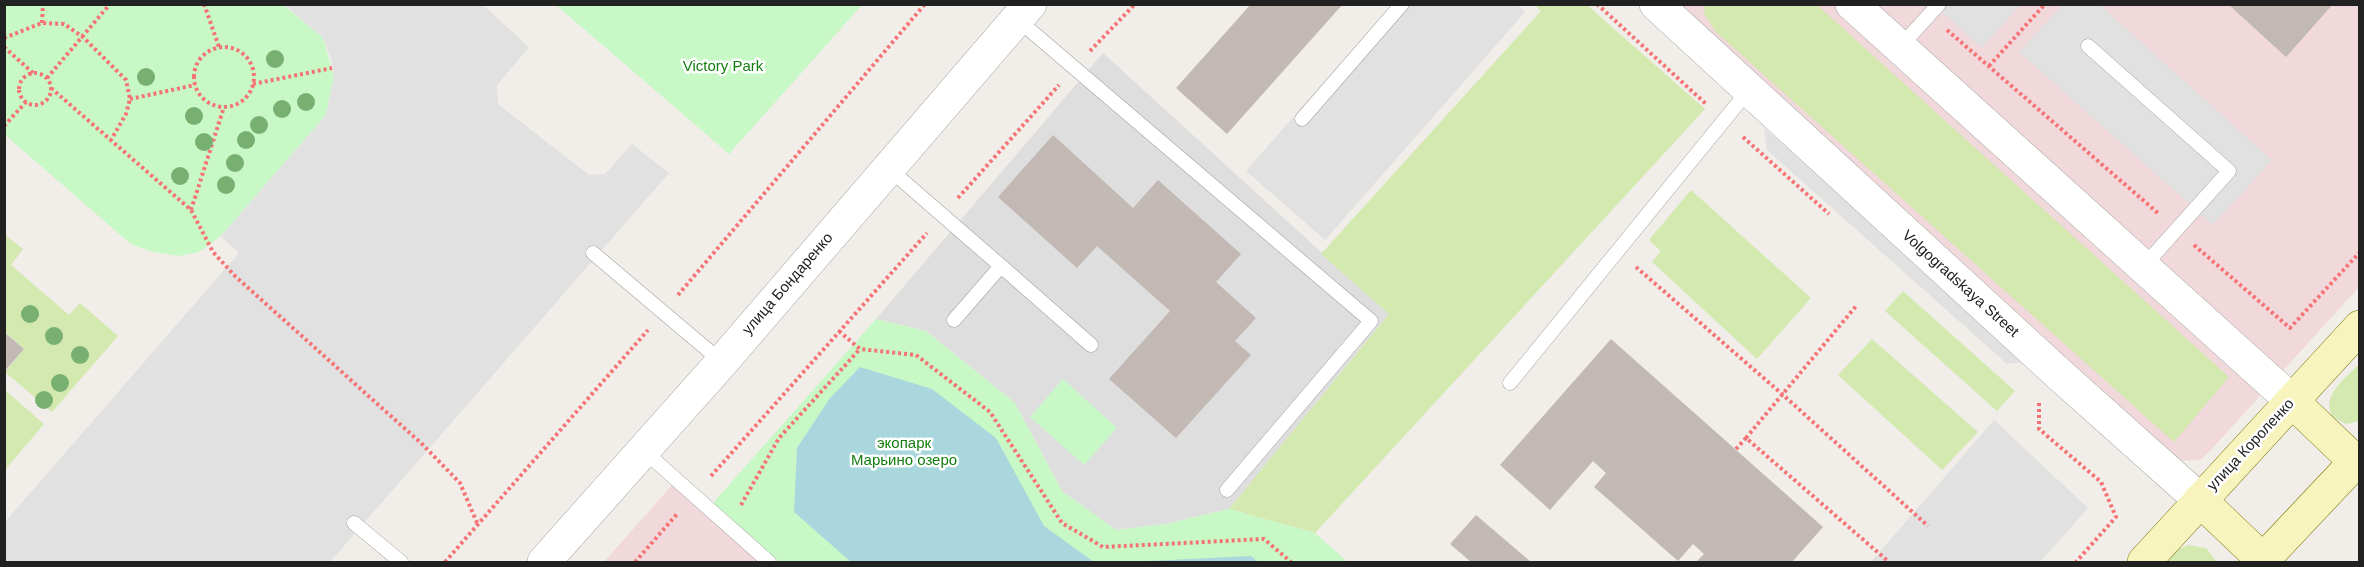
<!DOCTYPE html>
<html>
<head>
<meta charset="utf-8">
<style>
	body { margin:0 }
	#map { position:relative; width:2364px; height:567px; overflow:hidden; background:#f1ede8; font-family:Arial,sans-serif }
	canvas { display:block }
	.frame { position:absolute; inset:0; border:6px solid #212121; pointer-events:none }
</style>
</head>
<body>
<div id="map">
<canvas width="2364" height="567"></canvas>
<div class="frame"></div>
</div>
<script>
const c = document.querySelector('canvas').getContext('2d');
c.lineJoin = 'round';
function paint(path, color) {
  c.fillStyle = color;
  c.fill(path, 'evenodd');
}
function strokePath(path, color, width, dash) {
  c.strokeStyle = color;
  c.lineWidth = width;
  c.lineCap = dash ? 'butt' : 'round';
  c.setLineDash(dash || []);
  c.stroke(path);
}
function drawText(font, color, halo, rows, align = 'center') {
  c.font = font + ' Arial,sans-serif';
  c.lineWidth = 5;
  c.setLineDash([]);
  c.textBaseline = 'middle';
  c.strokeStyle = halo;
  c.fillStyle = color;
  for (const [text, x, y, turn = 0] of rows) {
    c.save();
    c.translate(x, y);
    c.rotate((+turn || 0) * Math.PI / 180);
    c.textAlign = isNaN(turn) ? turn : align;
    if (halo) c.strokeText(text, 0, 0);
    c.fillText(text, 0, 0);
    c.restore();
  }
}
const residential = new Path2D(`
	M1103 53 1389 314 1229 509 1165 524 1116 530 1062 491 1015 403 926 331 876 319Z`);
const commercial = new Path2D(`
	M1667 5H2359V287L2209 452 2200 460 2178 461Z
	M672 485 759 562H604Z`);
const grass = new Path2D(`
	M1535 5H1587L1705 109 1315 533 1229 509 1389 314 1321 254 1541 11Z
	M1705 5H1817L2229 377 2174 442 1716 32 1704 14Z
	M1691 190 1811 298 1757 359 1652 262 1661 251 1649 240Z
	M4 234 23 249 11 265 69 315 80 303 118 336 52 412 5 372 24 349 5 332Z
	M1903 291 2015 391 1997 411 1885 311Z
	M1872 339 1978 432 1942 470 1838 375Z
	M2359 364V421L2346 424 2332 416C2321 395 2346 378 2359 364Z
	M5 390 44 424 5 470Z
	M2188 545 2206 548 2217 562H2166L2179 549Z`);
const park = new Path2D(`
	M5 5H284L323 38 334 76 326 115 221 236 199 252 179 256 153 252 132 245 5 135Z
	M556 5H862L729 154Z
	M876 319 926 331 1015 403 1062 491 1116 530 1165 524 1229 509 1315 533 1348 562H780L712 504Z
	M1063 379 1117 428 1084 465 1030 417Z`);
const parking = new Path2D(`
	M285 5H483L529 47 497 85 498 104 589 175 605 174 632 144 669 173 330 562H5V522L239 253 221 236 326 115 334 76 331 58 323 38Z
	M1392 5H1517L1525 12 1325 240 1246 171Z
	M1934 5H2020L1982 48Z
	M2063 5H2100L2272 160 2213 225 2019 52Z
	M1764 128 2030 361 2007 364 1767 150Z
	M1994 420 2088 508 2040 562H1871Z`);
const water = new Path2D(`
	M860 367 932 389 996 438 1044 526 1094 562H851L794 512 797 448 830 398Z
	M1251 556 1258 562H1128Z`);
const building = new Path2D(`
	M1251 4H1343L1227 134 1176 88Z
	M2228 4H2333L2286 57Z
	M1053 135 1133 208 1158 180 1241 254 1216 282 1256 318 1235 341 1251 355 1176 438 1109 379 1170 311 1097 246 1077 268 998 197Z
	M4 332 24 349 4 372Z
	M1611 339 1823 527 1792 562H1696L1704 554 1693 544 1678 561 1594 487 1606 473 1593 461 1550 510 1500 465Z
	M1476 515 1531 562H1471L1450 544Z`);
const path = new Path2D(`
	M204 4 219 47
	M1597 4 1706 104
	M42 23 43 4
	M1947 30 2159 214
	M4 38 42 23 64 24 83 37 126 80 130 99 126 114 111 140
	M4 47 33 73
	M194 77a30 30 0 1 1 60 0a30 30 0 1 1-60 0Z
	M1090 51 1135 4
	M1989 66 2045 4
	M19 89a16 16 0 1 1 32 0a16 16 0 1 1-32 0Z
	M47 78 110 4
	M253 84 332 68
	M51 88 191 210 213 252 235 276 422 444 460 483 478 525
	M130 99 195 85
	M4 126 26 102
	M1743 137 1829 214
	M958 198 1059 85
	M191 210 224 107
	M2194 245 2290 328 2360 252
	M1636 267 1782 394 1928 526
	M678 295 925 4
	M839 331 860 349 916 355 990 412 1062 523 1103 547 1264 539 1291 562
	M2039 403V429L2101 482 2116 517 2076 562
	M1746 438 1857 305
	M1736 449 1746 438 1889 562
	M711 476 927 233
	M741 505 779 438 860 349
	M445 562 648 330
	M635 562 678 513`);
const service = new Path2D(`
	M1017 19 1371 321 1227 490
	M2088 46 2229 171 2143 267
	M1900 47 1939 4
	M1302 119 1402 4
	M888 168 1001 266 954 320
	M593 253 722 362
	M1001 266 1091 345
	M1510 383 1748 91
	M643 450 769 562
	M354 523 401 562`);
const tertiary = new Path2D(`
	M1656 4 2060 375 2200 500
	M1852 4 2292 401
	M544 562 722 362 1030 4`);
const secondary = new Path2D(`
	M2292 401 2360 466
	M2200 500 2265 562
	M2144 562 2360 327
	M2261 562 2360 457`);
const trees = [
	[275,59],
	[146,77],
	[306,102],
	[282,109],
	[194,116],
	[259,125],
	[246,140],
	[204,142],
	[235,163],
	[180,176],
	[226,185],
	[30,314],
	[54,336],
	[80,355],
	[60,383],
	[44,400]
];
const parkNames = [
	["Victory Park",723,67],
	["экопарк",904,444],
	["Марьино озеро",904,461]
];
const streetNames = [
	["улица Бондаренко",788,284,-49],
	["Volgogradskaya Street",1960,284,42],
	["улица Короленко",2251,445,-47]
];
paint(residential, '#dfdede');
paint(commercial, '#f1d8da');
paint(grass, '#d3e9b0');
paint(park, '#c9f8c7');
paint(parking, '#e1e1e1');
paint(water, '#aad7dd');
paint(building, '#c2b8b4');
strokePath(service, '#a2a2a2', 15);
strokePath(tertiary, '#a2a2a2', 34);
strokePath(secondary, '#777608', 34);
strokePath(path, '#f67375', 4, [3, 3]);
strokePath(service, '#fff', 14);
strokePath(tertiary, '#fff', 33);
strokePath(secondary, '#f8f4be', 33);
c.fillStyle = '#77b071';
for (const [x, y] of trees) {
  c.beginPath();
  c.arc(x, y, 9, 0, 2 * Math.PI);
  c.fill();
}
drawText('15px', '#137e0f', '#fff', parkNames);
drawText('15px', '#212121', '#fff', streetNames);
</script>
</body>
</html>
